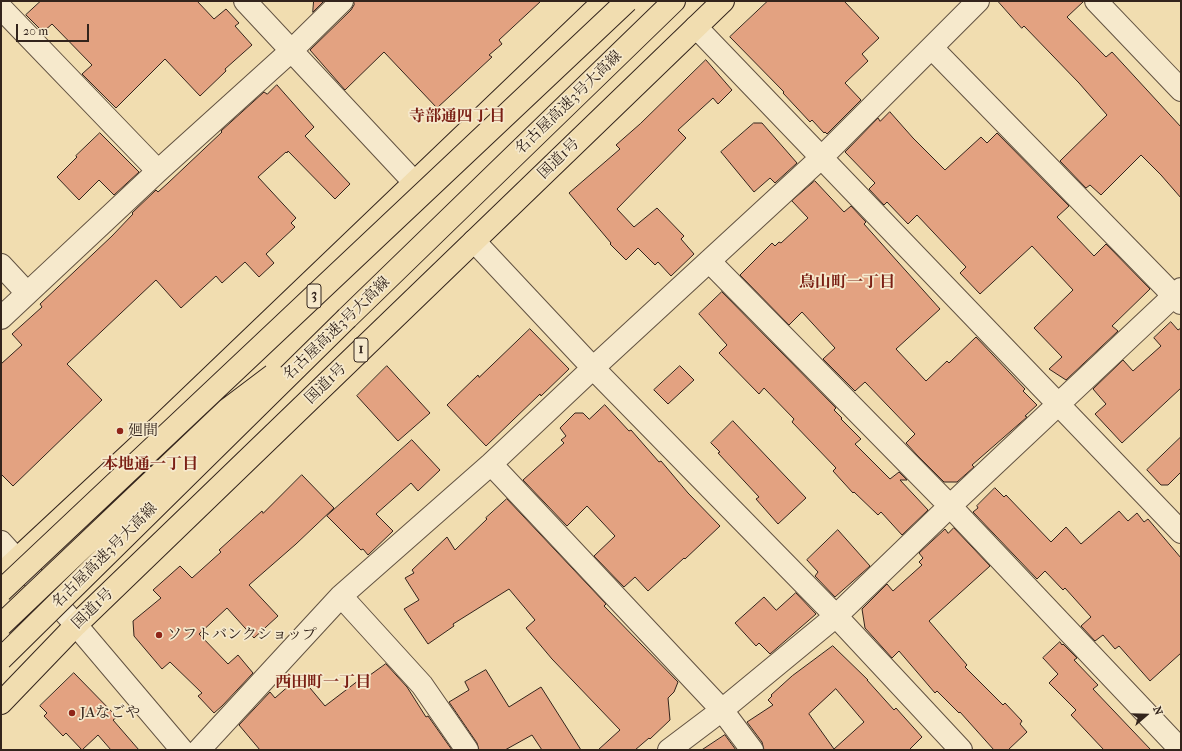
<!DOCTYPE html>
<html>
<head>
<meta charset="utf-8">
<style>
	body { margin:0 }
	#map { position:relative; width:1182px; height:751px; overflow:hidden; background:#f1ddb0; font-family:"IM FELL French Canon",serif }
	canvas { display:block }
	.frame { position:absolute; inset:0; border:2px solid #33241c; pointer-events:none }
	.north { position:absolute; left:1126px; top:695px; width:40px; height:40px; -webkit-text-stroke:3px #f6e9cc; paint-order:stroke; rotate:70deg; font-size:11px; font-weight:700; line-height:16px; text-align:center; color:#33241c }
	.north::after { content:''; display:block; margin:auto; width:14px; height:18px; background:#33241c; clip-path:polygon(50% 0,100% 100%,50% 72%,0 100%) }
	.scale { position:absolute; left:16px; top:24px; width:73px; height:18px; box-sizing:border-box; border:2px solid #33241c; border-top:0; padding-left:5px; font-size:12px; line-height:14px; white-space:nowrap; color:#33241c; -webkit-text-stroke:3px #f6e9cc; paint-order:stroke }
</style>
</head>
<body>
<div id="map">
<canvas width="1182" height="751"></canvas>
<div class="frame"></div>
<div class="north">N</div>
<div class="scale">20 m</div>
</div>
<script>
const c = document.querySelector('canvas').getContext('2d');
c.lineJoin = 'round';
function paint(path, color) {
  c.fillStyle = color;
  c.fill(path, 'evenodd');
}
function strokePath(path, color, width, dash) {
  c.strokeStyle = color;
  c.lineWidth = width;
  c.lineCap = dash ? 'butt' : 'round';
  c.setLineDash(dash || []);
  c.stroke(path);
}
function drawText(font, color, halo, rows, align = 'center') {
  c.font = font + ' "IM FELL French Canon","Noto Serif JP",serif';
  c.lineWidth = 3.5;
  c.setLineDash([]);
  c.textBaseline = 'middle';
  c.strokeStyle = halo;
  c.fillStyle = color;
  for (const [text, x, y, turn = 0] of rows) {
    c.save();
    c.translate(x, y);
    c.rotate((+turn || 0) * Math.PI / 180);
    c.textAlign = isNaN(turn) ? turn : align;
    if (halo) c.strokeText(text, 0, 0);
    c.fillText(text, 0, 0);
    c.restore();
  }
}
const building = new Path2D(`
	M41 1H197L214 19 226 9 239 23 235 26 252 45 225 69 226 71 200 96 165 59 116 108 82 74 92 65 52 24 43 32 26 15Z
	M314 1H324L313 12Z
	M354 1H541L499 40 502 44 489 55 492 57 437 108 384 52 345 90 310 50 351 10 354 5Z
	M768 1H844L879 38 862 54 868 61 845 83 861 100 827 134 825 132 824 133 812 120 810 122 783 93 784 92 730 37Z
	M998 1H1084L1067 17 1106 57 1112 52 1181 127V198L1161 175 1141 155 1101 195 1090 185 1086 188 1060 161 1107 115 1079 83 1024 26 1022 28Z
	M706 60 732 90 718 104 713 98 678 130 686 138 617 209 634 227 657 208 684 236 681 239 694 254 671 276 658 262 655 265 638 248 626 260 610 244 611 243 569 193 620 149 616 145 640 124Z
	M277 85 314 127 305 136 350 184 335 199 288 151 287 153 286 152 258 177 296 218 291 223 295 227 266 254 274 263 259 277 245 262 222 283 216 276 181 308 156 280 67 364 102 400 13 486 1 474V364L22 345 12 334 42 307 40 304 112 236 133 214 132 213 156 190 158 192 168 183 222 132 221 131 264 92 267 94Z
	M890 112 913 138 945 170 981 137 987 143 997 133 1069 206 1057 217 1094 256 1106 244 1150 289 1112 326 1118 331 1066 380 1049 369 1062 357 1034 328 1073 290 1032 246 980 294 960 273 966 267 917 215 908 224 887 202 884 205 869 189 875 183 845 152 878 118 880 121Z
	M754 123H762L797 163 775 183 770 178 754 192 721 152Z
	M100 133 139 172 114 195 99 180 79 200 57 177 77 157 76 156Z
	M815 181 844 212 851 206 866 222 864 224 940 309 896 349 926 381 947 361 949 363 976 337 1025 389 1023 391 1037 405 1025 416 1027 417 972 465 974 467 957 482H944L917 455 906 443 915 434 865 382 855 391 823 359 835 348 802 312 789 325 740 275 772 243 775 246 779 242 781 243 808 218 792 201Z
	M722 292 836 408 834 410 842 418 841 419 861 439 855 444 890 479 899 472 907 480H900L928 510 902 535 881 512 878 515 854 492 853 493 833 471 836 468 792 422 794 419 764 388 759 394 719 353 727 345 699 314Z
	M1171 322 1178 330 1181 328V388L1122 443 1095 414 1106 404 1093 389 1123 360 1133 371 1161 346 1154 338Z
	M530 329 569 369 541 396 540 394 486 446 447 405 478 375 479 377Z
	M387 366 430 413 398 441 357 396Z
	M680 366 694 380 668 404 654 390Z
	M605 405 629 431 631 430 659 462 661 461 688 493 720 526 685 559 684 558 648 591 635 577 624 587 594 556 615 536 587 506 567 526 523 480 564 443 561 440 566 436 560 428 575 413H583L589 419Z
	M733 421 806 498 778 524 756 499 759 497 718 453 720 452 711 443Z
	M1181 437V472L1168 485H1161L1147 470Z
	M412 440 440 470 418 491 411 483 376 514 393 531 368 555 363 549 361 550 327 516Z
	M302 475 334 508 296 544 249 585 278 616 254 638 227 608 199 634 228 664 238 655 253 673 222 706 214 713 198 696 202 693 170 662 162 669 134 636 133 621 161 598 153 590 180 566 192 578 221 552 219 550 262 511 263 513Z
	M995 488 1004 497 1006 495 1051 542 1066 527 1081 544 1119 511 1128 521 1137 513 1144 522 1148 519 1181 558V653L1150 681 1119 646 1115 649 1103 635 1095 641 1081 626 1091 617 1065 588 1063 590 1045 571 1037 579 973 512 978 508 977 506Z
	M507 499 606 604 604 606 678 682 674 692 668 698 670 720 650 739 649 738 635 750H598L620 730 552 659 526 628 535 620 509 589 453 624 454 626 428 644 404 609 419 600 405 578 414 573 412 570 447 537 455 550 487 519 486 518Z
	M954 528 990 566 929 621 967 665 965 667 1003 705 1005 703 1022 721 1020 724 1027 732 1008 750H994L960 712 959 713 937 691 935 693 899 651 892 658 865 628 862 609 887 584 893 591 922 565 919 562 923 558 919 553 945 529 948 533Z
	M838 530 870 566 835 597 815 576 818 572 807 560Z
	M796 593 816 614 770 654 759 643 756 646 735 623 764 597 776 610Z
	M1060 642 1062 645 1063 644 1077 658 1074 660 1098 685 1093 689 1151 750H1104L1071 715 1076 710 1049 683 1058 674 1043 658Z
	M833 646 868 680H867L894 710 896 708 922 737 909 750H764L762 742 747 722 773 705 768 700 772 696 771 695 792 676ZM836 689 864 722 834 749 809 714Z
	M386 664 407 687 426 717 428 716 452 750H260L239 725 270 692 275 698 300 676 325 706 367 674 368 676Z
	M486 670 509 707 541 687 581 750H542L532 735 505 750H479L477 743 449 702 469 690 465 682Z
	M74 673 117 717 113 720 139 750H111L98 735 82 750 66 733 63 736 44 716 47 713 40 706Z
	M725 735 736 750H702Z`);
const minor = new Path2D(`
	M245 1 414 182
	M1096 1 1181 90
	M1 8 158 171
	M696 27 1181 532
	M932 48 1181 303
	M474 241 593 368 836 616 961 750
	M709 261 950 506 1181 750
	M1 265 27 293
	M1 318 158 171 292 50 342 1
	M491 464 722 710 752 750
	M1 542 76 625 182 750
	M341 596 422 685 467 750
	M199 750 341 596 491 464 593 368 822 157 978 1
	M669 750 722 710 836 616 950 506 1181 289`);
const highway = new Path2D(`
	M347 318 674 1
	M1 574 160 426 604 1
	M1 703 76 625 723 1`);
const highwayBridge = new Path2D(`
	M1 591 627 1
	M1 625 228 409 273 375
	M1 659 347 318`);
const markers = [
	[120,431,4,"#8f2418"],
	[159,635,4,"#8f2418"],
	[72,713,4,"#8f2418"]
];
const shields = [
	[314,296,14],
	[361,350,14]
];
const shieldNames = [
	["3",314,296],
	["1",361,350]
];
const streetNames = [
	["名古屋高速3号大高線",569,103,-44],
	["国道1号",559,159,-44],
	["名古屋高速3号大高線",337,329,-44],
	["国道1号",326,384,-44],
	["名古屋高速3号大高線",105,556,-45],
	["国道1号",93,609,-44]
];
const poiNames = [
	["廻間",128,431],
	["ソフトバンクショップ",167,635],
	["JAなごや",80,713]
];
const neighbourhoodNames = [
	["寺部通四丁目",457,117],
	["鳥山町一丁目",847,283],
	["本地通一丁目",150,465],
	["西田町一丁目",323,683]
];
paint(building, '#e3a281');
strokePath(building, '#33241c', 1);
strokePath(minor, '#625241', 24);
strokePath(highway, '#33241c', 24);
strokePath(minor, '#f6e9cc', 22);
strokePath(highway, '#f1ddb0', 22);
strokePath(highwayBridge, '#33241c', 24, []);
strokePath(highwayBridge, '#f1ddb0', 22);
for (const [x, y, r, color] of markers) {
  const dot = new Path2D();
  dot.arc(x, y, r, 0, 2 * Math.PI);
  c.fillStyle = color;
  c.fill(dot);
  strokePath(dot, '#f6e9cc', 1.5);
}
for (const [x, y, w] of shields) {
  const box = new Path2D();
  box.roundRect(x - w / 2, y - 12, w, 24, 3);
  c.fillStyle = '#f6e9cc';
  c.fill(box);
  strokePath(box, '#33241c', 1);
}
drawText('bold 14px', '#33241c', null, shieldNames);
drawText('15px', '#33241c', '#f6e9cc', streetNames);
drawText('15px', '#33241c', '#f6e9cc', poiNames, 'left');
drawText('bold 16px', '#7a1f14', '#f6e9cc', neighbourhoodNames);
</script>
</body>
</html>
